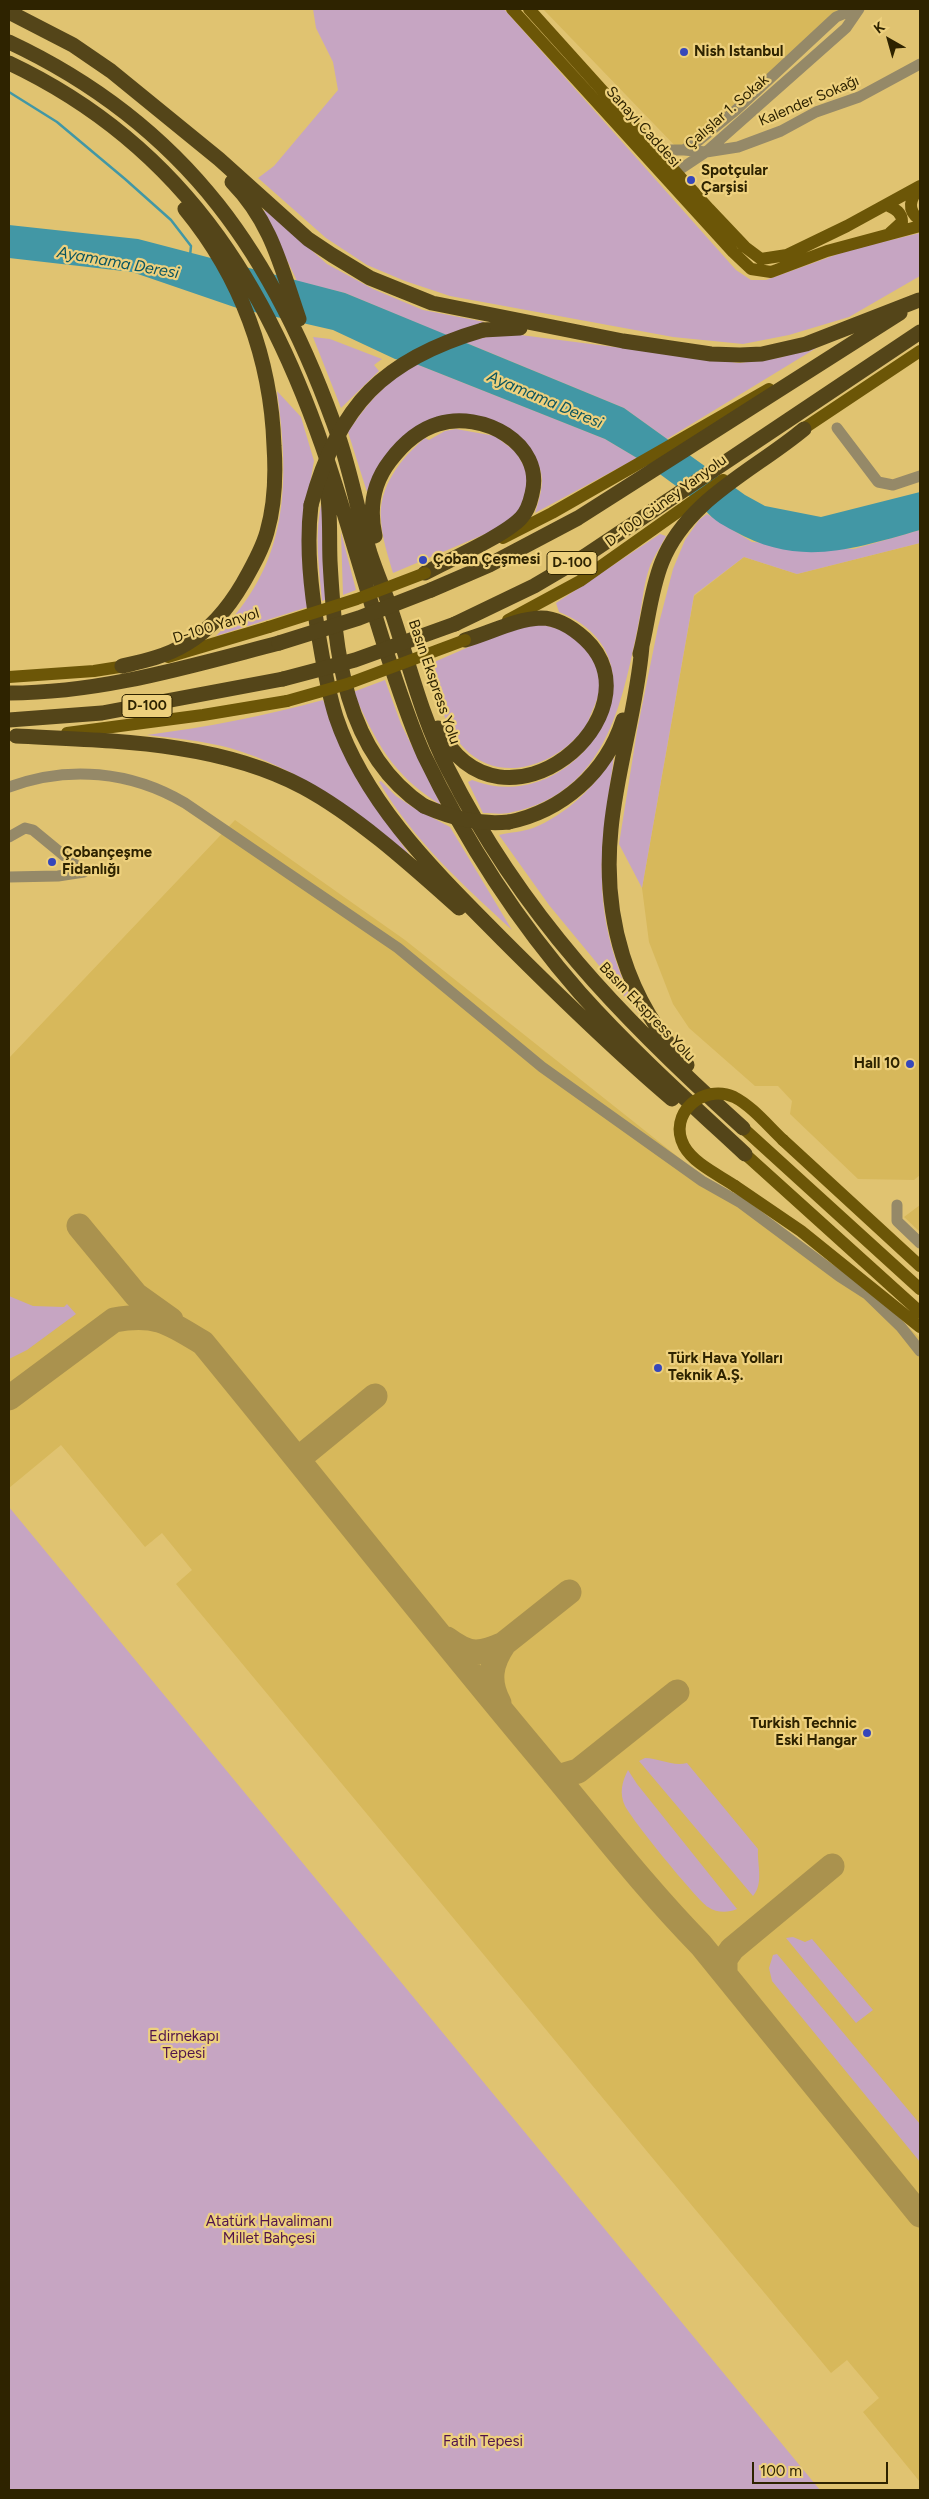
<!DOCTYPE html>
<html>
<head>
<meta charset="utf-8">
<style>
	body { margin:0 }
	#map { position:relative; width:929px; height:2499px; overflow:hidden; background:#e0c371; font-family:Figtree,sans-serif }
	canvas { display:block }
	.frame { position:absolute; inset:0; border:10px solid #2e2300; pointer-events:none }
	.north { position:absolute; left:864px; top:15px; width:50px; height:50px; -webkit-text-stroke:4px #edd07d; paint-order:stroke; rotate:322deg; font-size:14px; font-weight:700; line-height:20px; text-align:center; color:#2e2300 }
	.north::after { content:''; display:block; margin:auto; width:18px; height:22px; background:#2e2300; clip-path:polygon(50% 0,100% 100%,50% 72%,0 100%) }
	.scale { position:absolute; left:752px; top:2462px; width:136px; height:22px; box-sizing:border-box; border:2px solid #2e2300; border-top:0; padding-left:6px; font-size:15px; line-height:18px; white-space:nowrap; color:#2e2300; -webkit-text-stroke:4px #edd07d; paint-order:stroke }
</style>
</head>
<body>
<div id="map">
<canvas width="929" height="2499"></canvas>
<div class="frame"></div>
<div class="north">K</div>
<div class="scale">100 m</div>
</div>
<script>
const c = document.querySelector('canvas').getContext('2d');
c.lineJoin = 'round';
function paint(path, color) {
  c.fillStyle = color;
  c.fill(path, 'evenodd');
}
function strokePath(path, color, width, dash) {
  c.strokeStyle = color;
  c.lineWidth = width;
  c.lineCap = dash ? 'butt' : 'round';
  c.setLineDash(dash || []);
  c.stroke(path);
}
function drawText(font, color, halo, rows, align = 'center') {
  c.font = font + ' Figtree,sans-serif';
  c.lineWidth = 4.5;
  c.setLineDash([]);
  c.textBaseline = 'middle';
  c.strokeStyle = halo;
  c.fillStyle = color;
  for (const [text, x, y, turn = 0] of rows) {
    c.save();
    c.translate(x, y);
    c.rotate((+turn || 0) * Math.PI / 180);
    c.textAlign = isNaN(turn) ? turn : align;
    if (halo) c.strokeText(text, 0, 0);
    c.fillText(text, 0, 0);
    c.restore();
  }
}
const built = new Path2D(`
	M543 9H842L682 153Z
	M920 543V1175L914 1180 858 1179 790 1114 792 1101 778 1086H755L689 1028 673 1004 649 942 642 888 694 596 744 557 797 574Z
	M235 820 405 940 702 1176 866 1288 920 1338V2482L863 2412 879 2398 847 2360 831 2373 176 1584 192 1570 162 1533 145 1547 61 1445 9 1488V1058Z
	M920 1205V1232L904 1217Z`);
const green = new Path2D(`
	M313 9H504L736 270 751 280H766L849 250 920 233V276L849 317 789 335 743 344 673 337 450 296 405 281 367 265 326 238 258 178 274 166 338 90 333 62 316 28Z
	M265 209 327 264 373 289 423 310 485 322 446 335 345 293 297 281 264 212Z
	M505 333 739 363 778 358 818 347 667 439 624 408 464 342Z
	M313 337 330 339 382 359 374 365 379 371 341 408Z
	M416 364 605 439 637 458 535 513C539 500 545 483 540 469 528 432 490 412 453 417 447 417 386 459 380 465 374 472 371 484 367 492L348 432C371 399 382 386 416 364Z
	M277 391 301 417 314 461 305 512 308 607 216 636C289 564 290 486 277 391Z
	M456 429 495 436 516 452 529 475 522 512 497 529 393 573C388 556 382 538 381 520 378 487 401 458 425 438L429 440 445 431Z
	M322 500 327 599 322 601C319 567 314 533 322 500Z
	M707 514 752 542 854 549 920 530V543L797 574 744 557 694 595 642 888 619 844 637 731 658 627 673 569 685 540 699 520Z
	M341 532 356 590 343 595Z
	M660 534 666 536C661 546 654 556 650 566 643 585 642 607 638 626 622 705 605 792 513 812 504 815 492 813 483 813L468 782 472 780C579 822 678 659 559 612L556 603Z
	M536 624C560 627 575 634 589 654 592 658 595 663 598 667 603 679 599 696 594 707 590 715 588 725 582 731 554 766 499 785 464 748 446 729 435 691 425 666L510 629Z
	M385 680 401 724 441 805C391 774 377 743 353 692Z
	M323 700 357 780 411 857C355 811 301 769 230 748 203 741 174 738 147 735 207 727 265 716 323 700Z
	M614 756C609 797 600 840 602 882 603 929 617 973 639 1014L549 905 499 835C510 832 523 832 533 828 566 815 596 786 614 756Z
	M381 781 396 796 414 808 450 827 512 930C461 883 415 842 379 782Z
	M9 1296 33 1306 64 1307 67 1304 76 1314 27 1350 9 1359Z
	M9 1507 820 2490H9Z
	M645 1758C659 1758 673 1767 687 1763L758 1849C757 1865 764 1883 753 1896L639 1761Z
	M628 1770 637 1784 737 1909C728 1913 717 1913 708 1907 697 1900 632 1820 625 1806 619 1793 622 1782 628 1770Z
	M793 1937 805 1942 812 1939 873 2010 856 2023 786 1938Z
	M777 1954 920 2124V2162L772 1981 769 1968 773 1955Z`);
const water = new Path2D(`
	M9 225 138 239 345 293 624 408 745 495 765 506 821 517 920 492V530C853 549 799 568 734 531 721 524 709 518 702 505L642 461 605 439 416 364 395 359 333 330 237 308 132 272 9 258Z`);
const stream = new Path2D(`
	M9 92 57 122 125 179 171 220 191 246 190 256`);
const taxiway = new Path2D(`
	M79 1226 136 1295 171 1320
	M9 1398 114 1320C155 1312 169 1322 203 1343 318 1483 429 1625 545 1763 597 1825 645 1888 701 1945L920 2215
	M298 1459 375 1396
	M447 1639C470 1656 479 1655 504 1644 491 1663 487 1681 499 1703
	M491 1654 569 1592
	M554 1774 561 1776 578 1771 677 1692
	M725 1974V1959L732 1949 832 1866`);
const minor = new Path2D(`
	M655 150H684L698 141 736 110 836 17 855 9
	M684 150 706 152 738 147 781 131 816 112 859 97 920 64
	M676 172 706 152 846 28 859 9
	M837 428 878 482 893 485 920 476
	M9 787C68 765 131 771 185 803L398 948 542 1067 702 1181 741 1203 839 1276 867 1294 901 1327 920 1351
	M9 837 25 828 33 830 84 872
	M9 877 58 876 84 872
	M897 1205V1221L920 1243`);
const major = new Path2D(`
	M512 9 733 252 751 269 771 272 827 251 920 226
	M529 9 709 209 745 247 761 259 787 255 847 226 920 186
	M920 187C910 199 906 210 920 220
	M887 205C895 209 902 212 902 222L890 233
	M797 433 920 351
	M503 538 552 513 769 389
	M508 620 580 581 723 480
	M168 657 269 627
	M9 677 94 671 132 665
	M67 733 203 715 287 701
	M743 1128 920 1289
	M783 1140 920 1266
	M745 1154 920 1312
	M735 1186 801 1231 920 1327`);
const highway = new Path2D(`
	M9 12 73 45 111 71 219 159 308 239 332 255 370 278 432 303 623 341 711 354 740 355 762 354 806 344 919 300
	M9 42C188 126 277 259 340 441 352 478 359 516 370 553 377 574 386 595 393 616 410 667 423 721 448 769 522 916 622 1019 743 1128
	M9 63C191 149 276 299 335 484 354 544 371 605 391 666 401 696 411 726 424 755 465 840 517 921 580 993 631 1050 689 1102 745 1154
	M232 182C272 223 281 267 299 319
	M483 330 520 328
	M326 482C331 509 329 534 330 561 335 650 343 752 424 806
	M311 505C306 547 311 590 318 632 323 661 327 689 336 717 366 806 438 874 502 939 557 994 613 1049 672 1099
	M375 536C369 509 373 483 390 461 402 445 418 430 438 424 481 410 545 443 532 494 530 503 527 512 521 518 504 536 449 560 425 573
	M431 590 489 565 578 518 900 313
	M455 624 534 586 585 556 920 332
	M642 646C637 708 617 767 611 829 602 917 626 1000 687 1065
	M640 654C648 624 650 592 662 562 687 499 755 470 804 429
	M122 666C144 661 167 656 186 644 210 630 229 607 243 583 252 567 262 550 267 532 275 504 276 475 274 446 271 359 241 277 185 209
	M9 693C102 693 190 666 279 643
	M9 720 102 713 283 679
	M438 728C502 852 664 713 585 639 573 628 558 618 541 618 515 619 490 633 465 640
	M16 736C112 741 216 741 303 787 357 816 413 867 459 908
	M509 822C562 811 606 773 623 720`);
const majorBridge = new Path2D(`
	M269 627 357 599 425 573
	M287 701 347 684 465 640
	M735 1186C719 1175 694 1164 684 1146 667 1114 703 1083 734 1097 752 1106 769 1127 783 1140`);
const highwayBridge = new Path2D(`
	M311 505C338 405 384 359 483 330
	M279 643 359 618 431 590
	M283 679 355 660 455 624
	M424 806C452 818 478 825 509 822`);
const markers = [
	[684,52,5,"#3647ba"],
	[691,180,5,"#3647ba"],
	[423,560,5,"#3647ba"],
	[52,862,5,"#3647ba"],
	[910,1064,5,"#3647ba"],
	[658,1368,5,"#3647ba"],
	[867,1733,5,"#3647ba"]
];
const shields = [
	[572,563,50],
	[147,706,50]
];
const shieldNames = [
	["D-100",572,563],
	["D-100",147,706]
];
const poiNames = [
	["Nish Istanbul",694,52],
	["Spotçular",701,171],
	["Çarşisi",701,188],
	["Çoban Çeşmesi",433,560],
	["Çobançeşme",62,853],
	["Fidanlığı",62,870],
	["Hall 10",900,1064,"right"],
	["Türk Hava Yolları",668,1359],
	["Teknik A.Ş.",668,1376],
	["Turkish Technic",857,1724,"right"],
	["Eski Hangar",857,1741,"right"]
];
const streetNames = [
	["Kalender Sokağı",809,101,-23],
	["Çalışlar 1. Sokak",727,112,-41],
	["Sanayi Caddesi",643,127,48],
	["D-100 Güney Yanyolu",666,501,-36],
	["D-100 Yanyol",216,626,-17],
	["Basın Ekspress Yolu",434,682,71],
	["Basın Ekspress Yolu",647,1012,46]
];
const parkNames = [
	["Edirnekapı",184,2037],
	["Tepesi",184,2054],
	["Atatürk Havalimanı",269,2222],
	["Millet Bahçesi",269,2239],
	["Fatih Tepesi",483,2442]
];
const waterNames = [
	["Ayamama Deresi",118,263,10],
	["Ayamama Deresi",545,400,23]
];
paint(built, '#d7b85b');
paint(green, '#c6a5c2');
paint(water, '#4297a5');
strokePath(stream, '#4297a5', 2.5);
strokePath(taxiway, '#aa924e', 25);
strokePath(minor, '#958968', 11);
strokePath(major, '#6c5607', 12);
strokePath(highway, '#544519', 15);
strokePath(majorBridge, '#6c5607', 12);
strokePath(highwayBridge, '#544519', 15);
for (const [x, y, r, color] of markers) {
  const dot = new Path2D();
  dot.arc(x, y, r, 0, 2 * Math.PI);
  c.fillStyle = color;
  c.fill(dot);
  strokePath(dot, '#edd07d', 2);
}
for (const [x, y, w] of shields) {
  const box = new Path2D();
  box.roundRect(x - w / 2, y - 11.5, w, 23, 4);
  c.fillStyle = '#edd07d';
  c.fill(box);
  strokePath(box, '#2e2300', 1);
}
drawText('bold 14px', '#2e2300', null, shieldNames);
drawText('bold 15px', '#2e2300', '#edd07d', poiNames, 'left');
drawText('15px', '#2e2300', '#edd07d', streetNames);
drawText('15px', '#50144c', '#edd07d', parkNames);
drawText('italic 16px', '#0b5560', '#edd07d', waterNames);
</script>
</body>
</html>
